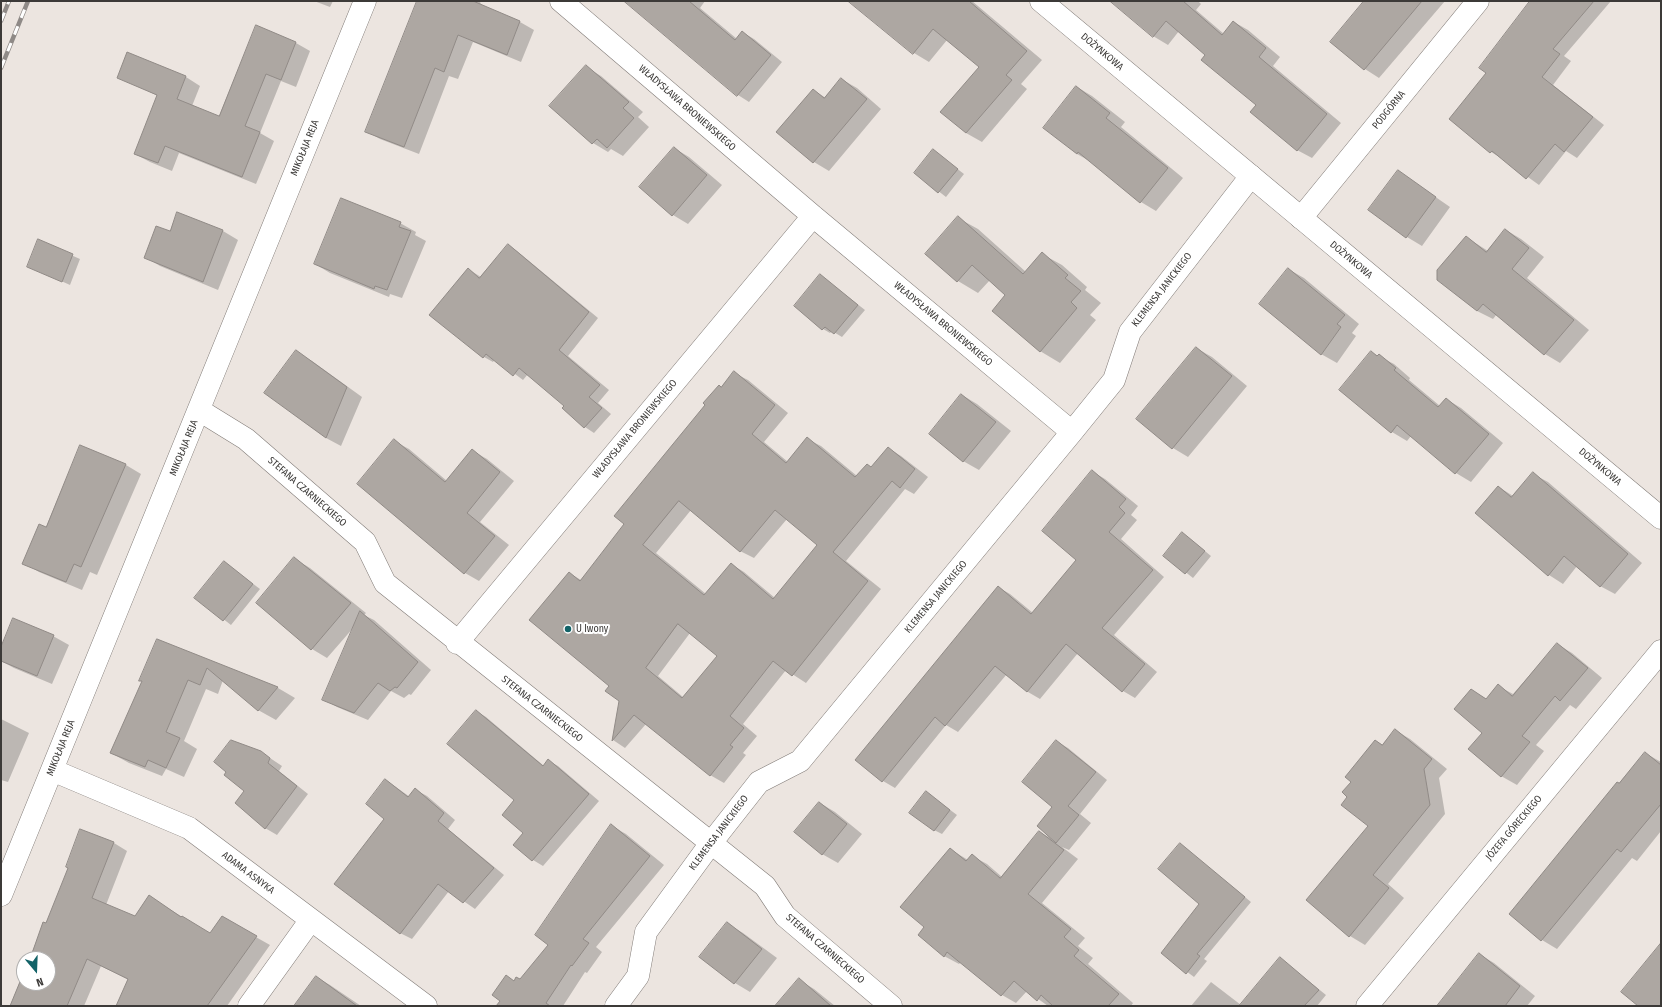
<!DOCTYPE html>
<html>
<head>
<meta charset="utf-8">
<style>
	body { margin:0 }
	#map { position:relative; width:1662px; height:1007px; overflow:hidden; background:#ece5e0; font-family:"Fira Sans Condensed",sans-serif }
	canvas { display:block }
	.frame { position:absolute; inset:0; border:2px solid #3c3a38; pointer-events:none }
	.north { position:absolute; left:16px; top:951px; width:40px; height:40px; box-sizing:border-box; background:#fff; border:1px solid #b1b0af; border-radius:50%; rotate:161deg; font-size:11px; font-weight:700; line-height:16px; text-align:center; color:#3c3a38 }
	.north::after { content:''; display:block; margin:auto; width:14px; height:18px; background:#136368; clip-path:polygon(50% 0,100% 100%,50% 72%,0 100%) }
</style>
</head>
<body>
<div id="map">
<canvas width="1662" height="1007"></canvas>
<div class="frame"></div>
<div class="north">N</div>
</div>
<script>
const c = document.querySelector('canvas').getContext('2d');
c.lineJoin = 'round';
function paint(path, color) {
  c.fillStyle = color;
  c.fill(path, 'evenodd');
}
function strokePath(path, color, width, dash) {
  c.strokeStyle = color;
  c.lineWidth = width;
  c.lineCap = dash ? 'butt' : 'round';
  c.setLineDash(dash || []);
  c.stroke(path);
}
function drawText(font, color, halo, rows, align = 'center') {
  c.font = font + ' "Fira Sans Condensed",sans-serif';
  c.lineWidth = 4;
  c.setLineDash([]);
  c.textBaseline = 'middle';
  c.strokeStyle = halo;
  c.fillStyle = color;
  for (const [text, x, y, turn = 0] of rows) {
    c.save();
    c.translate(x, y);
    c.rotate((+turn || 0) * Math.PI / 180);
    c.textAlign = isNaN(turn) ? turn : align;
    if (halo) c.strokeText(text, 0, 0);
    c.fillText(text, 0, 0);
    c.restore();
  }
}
const shadow = new Path2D(`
	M314 1H333L330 7Z
	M418 1H481L480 3 486 8 520 22 534 30 521 62 473 42 458 79 449 76 419 154 380 139 366 131Z
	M625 1H705L700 8 737 39 742 32 754 39 782 62 749 102 738 95Z
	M870 1H972L1042 60 1021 84 1027 89 982 142 966 133 980 67 947 40 929 62 914 53 862 11Z
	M1112 1H1198L1201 4 1196 10 1224 34 1234 22 1248 30 1280 57 1273 66 1341 123 1312 158 1297 150 1258 105 1207 55 1179 31 1168 45 1153 36Z
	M1365 1H1445L1379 78 1365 69 1331 42Z
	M1532 1H1611L1564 56 1571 61 1553 85 1604 125 1577 158 1566 151 1539 185 1503 159 1491 152 1487 73Z
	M257 27 296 43 310 51 296 87 281 81 260 133 274 141 256 184 179 153 172 171 150 162 135 154 158 96 118 77H186L200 86 192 106 220 117Z
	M586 67 601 76 643 112 638 117 649 127 623 156 611 149 608 152 593 143 551 106Z
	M841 79 857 88 881 109 829 171 814 162 778 132 813 90 826 98Z
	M1077 87 1092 96 1125 122 1121 127 1183 178 1156 211 1141 202 1093 163 1077 154 1045 128Z
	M674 148 689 157 722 185 688 224 673 215Z
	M934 151 964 174 946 197 915 173Z
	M1398 171 1450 207 1422 246 1407 237Z
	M178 213 223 231 238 240 218 290 160 266 145 257 170 232Z
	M958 218 978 229 1026 272 1042 254 1062 265 1087 287 1085 290 1101 303 1090 315 1096 320 1060 363 1040 351 1007 295 990 280 978 293 958 281Z
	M400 223 416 232 415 235 426 241 402 298 390 294 389 297 330 273 315 264Z
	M1506 230 1521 239 1544 257 1527 278 1589 330 1560 363 1545 354 1497 314 1493 319 1477 311 1438 279 1466 237 1488 251Z
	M39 241 80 259 70 285 28 266Z
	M508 245 517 251 598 318 568 356 609 390 598 403 611 414 594 433 585 427 563 408 565 406 528 374 523 380 495 359 493 362 484 357 468 269 481 277Z
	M1288 269 1304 278 1359 324 1352 333 1356 336 1337 363 1321 354Z
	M820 275 865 310 842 337 832 331 830 333 823 329 795 306Z
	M1196 348 1212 357 1247 386 1188 457 1173 448Z
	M296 352 312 361 362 397 341 446 326 438 266 393Z
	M1371 352 1394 364 1410 378 1409 380 1440 406 1446 399 1461 408 1503 443 1471 482 1456 473 1411 436 1407 441 1392 432Z
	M734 373 748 380 788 413 764 442 788 462 807 439 821 446 857 476 872 468 888 448 901 456 928 477 914 494 905 489 846 561 881 589 806 683 786 670 743 724 757 736 743 753 746 755 724 783 710 775 646 724 625 748 613 740 620 701 610 686 569 573 581 580 626 524ZM691 510 740 551 754 558 787 519 819 545 775 598 744 572 731 564 706 594 656 553ZM690 633 718 656 683 697 658 676Z
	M962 395 977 404 1011 431 979 470 963 461Z
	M394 441 409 449 447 481 473 451 487 459 514 481 480 522 509 545 479 581 465 573Z
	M81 446 126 465 141 474 97 575 90 572 82 590 39 572 24 563 46 528Z
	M1093 472 1105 479 1138 506 1131 515 1137 520 1121 539 1164 577 1114 635 1157 672 1135 698 1123 691 1078 653 1040 699 1028 692 1007 674 958 732 946 725 895 788 883 781 998 587 1010 594 1033 613 1078 560Z
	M1533 474 1548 482 1642 563 1615 594 1600 586 1577 566 1563 584 1549 575 1476 512 1499 487 1513 496Z
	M1189 538 1211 556 1193 578 1164 555Z
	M295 559 310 568 366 613 364 615 374 620 431 670 411 695 409 694 404 698 391 691 368 720 337 707 323 699 354 627 327 658 312 649Z
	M224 562 260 589 231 625 196 598Z
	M53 636 69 645 52 684 14 668 1 661V655Z
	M157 640 278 688 295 698 276 720 258 710 223 680 218 694 206 689 184 741 197 749 184 777 166 769 162 776 129 763 111 753 143 681Z
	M1557 644 1572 653 1602 678 1576 709 1570 705 1536 745 1544 751 1517 785 1501 776 1484 732 1471 690 1487 699 1498 686 1513 694Z
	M476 711 486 717 544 766 549 761 558 766 599 801 543 866 533 860 515 800Z
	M1 719 29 733 8 782 1 780Z
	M1395 730 1410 739 1447 769 1439 778 1445 814 1388 884 1404 898 1365 945 1350 936 1369 826 1349 797 1353 782 1376 741 1383 745Z
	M1056 741 1068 748 1107 780 1080 814 1091 823 1069 850 1062 847 1078 859 1042 903 1085 938 1078 946 1093 958 1088 964 1133 1003 1131 1006H1048L1027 991 1016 1003 1002 995 961 962 959 964 944 956 926 927 950 849 968 860 972 856 987 864 1002 877 1039 832 1053 839Z
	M261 752 282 766 279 771 308 794 277 835 265 828 246 791Z
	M1645 753 1661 762V831L1637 861 1632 858 1557 949 1542 940 1619 784Z
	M386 780 410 797 416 790 427 796 455 820 448 829 504 875 475 909 449 891 412 939 400 933 385 818Z
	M926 792 957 815 942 834 934 830Z
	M820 803 835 812 862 834 838 863 822 854Z
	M612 826 626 834 664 865 596 947 602 952 587 973 585 972 563 1006H498L514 981 520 980 550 945Z
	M81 831 114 843 127 851 106 905 135 918 150 897 210 934 222 918 270 945 227 1006H117L129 980 101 966 84 1006H10L24 972V983H48V959H29L44 923 46 924 69 868Z
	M1180 844 1251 902 1204 959 1207 961 1194 977 1162 953 1201 904Z
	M728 924 743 933 777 958 750 992 735 983Z
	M1479 954 1494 963 1535 996 1527 1006H1438Z
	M1280 958 1326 995 1317 1006H1191L1211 982 1241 1005Z
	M316 977 330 985 361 1006H295Z
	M799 980 814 989 835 1006H790Z`);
const building = new Path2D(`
	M417 1H473L520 21 507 55 458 35 444 72 435 68 404 147 365 132Z
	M624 1H689L735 40 742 31 771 55 737 96Z
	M848 1H969L1027 51 1006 75 1012 80 966 133 940 112 979 67 933 29 913 54Z
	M1110 1H1183L1222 35 1233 21 1266 48 1259 57 1327 114 1297 151 1250 112 1256 105 1201 60 1205 55 1166 21 1153 37Z
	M1364 1H1422L1364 70 1330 42Z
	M1530 1H1594L1553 49 1560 54 1542 77 1593 117 1564 152 1555 144 1526 179 1492 151 1490 153 1449 119 1486 73 1479 68Z
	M256 25 296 42 281 80 266 74 245 126 260 132 242 177 165 146 158 163 134 154 157 95 117 78 127 52 186 76 177 99 219 116Z
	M586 65 629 102 623 108 634 118 607 148 597 139 592 144 549 106Z
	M841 78 867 99 813 163 776 132 813 89 824 98Z
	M1076 86 1110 113 1106 118 1168 168 1140 203 1078 152 1077 154 1043 128Z
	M674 147 707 175 672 216 639 187Z
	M933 149 958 169 938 193 914 173Z
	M1398 170 1436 197 1406 238 1368 210Z
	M341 198 401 222 399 227 411 231 387 290 375 286 374 289 314 264Z
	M177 212 223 230 203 282 144 258 156 226 170 231Z
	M958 216 1023 274 1042 252 1068 275 1065 278 1081 291 1071 302 1077 308 1040 352 992 311 1005 295 972 265 957 282 925 254Z
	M1505 229 1529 248 1512 269 1574 320 1544 355 1483 304 1477 311 1437 280V270L1466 236 1486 252Z
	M38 239 73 254 62 282 27 267Z
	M508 244 589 312 559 350 600 385 589 397 602 408 584 428 562 408 564 406 519 368 513 376 486 354 483 358 429 315 468 268 479 278Z
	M1288 268 1345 315 1337 324 1341 327 1321 355 1259 304Z
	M820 274 858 305 834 334 825 327 822 330 794 306Z
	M1196 347 1232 376 1172 449 1136 419Z
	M296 350 347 387 326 438 264 393Z
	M1371 351 1377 356 1379 354 1396 368 1394 370 1438 407 1446 398 1489 434 1455 474 1397 425 1391 433 1339 390Z
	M734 371 775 405 752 434 786 463 807 437 855 477 867 464 871 467 888 447 915 469 900 488 892 481 833 552 868 581 792 676 773 661 730 716 744 728 730 745 733 747 710 776 634 715 612 741 619 701 605 691 609 686 529 620 569 572 580 581 624 524 614 516 705 405 703 403 719 385 721 387ZM679 501 740 552 775 510 817 545 773 599 731 563 704 595 643 545ZM678 624 717 656 682 698 646 668Z
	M961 394 996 422 963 462 929 434Z
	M394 439 445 482 472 449 500 472 467 513 495 536 464 574 357 484Z
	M80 445 126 464 81 567 74 564 66 582 22 564 39 524 46 527Z
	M1092 470 1126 499 1119 507 1125 513 1109 532 1153 570 1102 628 1145 664 1122 692 1066 644 1027 692 995 666 945 726 935 717 882 782 855 760 998 586 1031 614 1076 560 1042 531Z
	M1533 472 1628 554 1600 587 1564 556 1548 576 1475 513 1498 486 1511 497Z
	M1182 532 1205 551 1185 574 1163 556Z
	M294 557 351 603 311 650 256 603Z
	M224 561 253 584 223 621 194 598Z
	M360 611 418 662 397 688 395 687 390 691 378 683 354 713 322 700Z
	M13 618 54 635 37 676 1 661V647Z
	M157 639 210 660 278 687 258 711 207 668 200 685 188 680 166 732 180 738 166 768 148 760 145 767 110 753 142 681H139Z
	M1557 643 1588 668 1560 701 1555 696 1522 736 1530 742 1501 777 1468 749 1482 733 1454 709 1471 689 1486 699 1498 684 1512 696Z
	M476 710 543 766 548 759 589 794 532 861 513 845 523 833 502 815 514 800 447 744Z
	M1395 729 1432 759 1424 769 1430 805 1373 875 1389 888 1349 937 1306 900 1368 826 1341 805 1347 797 1342 792 1351 782 1345 777 1375 740 1382 745Z
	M231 740 261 751 270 758 268 763 297 786 265 829 235 803 244 791 224 775 226 772 214 762Z
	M1056 740 1096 772 1068 806 1079 815 1056 843 1037 826 1052 807 1022 782Z
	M1645 752 1661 765V804L1621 852 1617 849 1541 941 1509 914 1617 782 1619 783Z
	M385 779 408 797 415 788 444 813 438 821 494 868 463 903 438 884 400 934 334 884 384 819 366 804Z
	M926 791 950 810 934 831 909 813Z
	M819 802 847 824 822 855 794 832Z
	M611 824 650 856 583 939 589 943 572 966 571 965 546 1003 550 1006H496L500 1001 492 995 506 975 514 981 516 977 520 979 548 945 535 935Z
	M80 829 114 842 92 898 135 916 149 895 181 917 182 916 210 933 222 916 257 936 207 1006H116L128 979 87 959 67 1006H10L24 972V983H48V959H30L43 922 46 923 68 868 66 867Z
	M1039 831 1064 850 1028 894 1071 929 1064 937 1079 950 1074 956 1119 994 1108 1006H1053L1041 995 1037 1001 1014 981 1001 996 947 952 944 957 918 935 924 927 900 907 950 848 966 861 972 854 1000 878Z
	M1180 843 1245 897 1197 954 1200 956 1186 974 1161 953 1199 904 1158 869Z
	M727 922 762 949 734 984 699 957Z
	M1661 943V1006H1638L1621 992Z
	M1479 953 1520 986 1505 1006H1437Z
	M1280 957 1319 990 1304 1006H1239Z
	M316 976 357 1006H294Z
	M799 978 831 1006H775Z`);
const street = new Path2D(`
	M561 1 813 216 1072 432
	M1301 218 1478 1
	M199 410 246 439 365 542 385 583 765 886 785 916 891 1006
	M457 643 813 216
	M52 770 189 828 426 1006
	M1 895 365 1
	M249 1006 310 921
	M616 1006 638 976 646 932 711 843 759 782 800 761 1072 432 1114 380 1130 332 1251 176
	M1367 1006 1661 651`);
const secondary = new Path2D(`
	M1041 1 1661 518`);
const rail = new Path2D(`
	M1 21 9 1
	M1 68 28 1`);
const markers = [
	[568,629,4,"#136368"]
];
const streetNames = [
	["DOŻYNKOWA",1102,52,40],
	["WŁADYSŁAWA BRONIEWSKIEGO",687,108,41],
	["PODGÓRNA",1389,110,-51],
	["MIKOŁAJA REJA",305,148,-68],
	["DOŻYNKOWA",1351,260,40],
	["KLEMENSA JANICKIEGO",1162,290,-52],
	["WŁADYSŁAWA BRONIEWSKIEGO",943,324,40],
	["WŁADYSŁAWA BRONIEWSKIEGO",635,429,-50],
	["MIKOŁAJA REJA",184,448,-68],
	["DOŻYNKOWA",1600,467,40],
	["STEFANA CZARNIECKIEGO",307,492,41],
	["KLEMENSA JANICKIEGO",936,597,-50],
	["STEFANA CZARNIECKIEGO",542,709,38],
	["MIKOŁAJA REJA",61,748,-68],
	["JÓZEFA GÓRECKIEGO",1514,828,-50],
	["KLEMENSA JANICKIEGO",719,833,-53],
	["ADAMA ASNYKA",248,873,37],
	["STEFANA CZARNIECKIEGO",825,949,41]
];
const poiNames = [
	["U Iwony",576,629]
];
paint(shadow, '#0003');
paint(building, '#ada7a2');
strokePath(building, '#908a86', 1);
strokePath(street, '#817b77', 23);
strokePath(secondary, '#817b77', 23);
strokePath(street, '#fff', 22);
strokePath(secondary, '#fff', 22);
strokePath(rail, '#8f8a87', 4.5);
strokePath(rail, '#fff', 3, [9]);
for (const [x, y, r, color] of markers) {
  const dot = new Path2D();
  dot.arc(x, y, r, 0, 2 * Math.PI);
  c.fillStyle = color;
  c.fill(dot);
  strokePath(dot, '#fff', 1.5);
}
drawText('10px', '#3c3a38', '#fff', streetNames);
drawText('10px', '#3c3a38', '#fff', poiNames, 'left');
</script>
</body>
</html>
